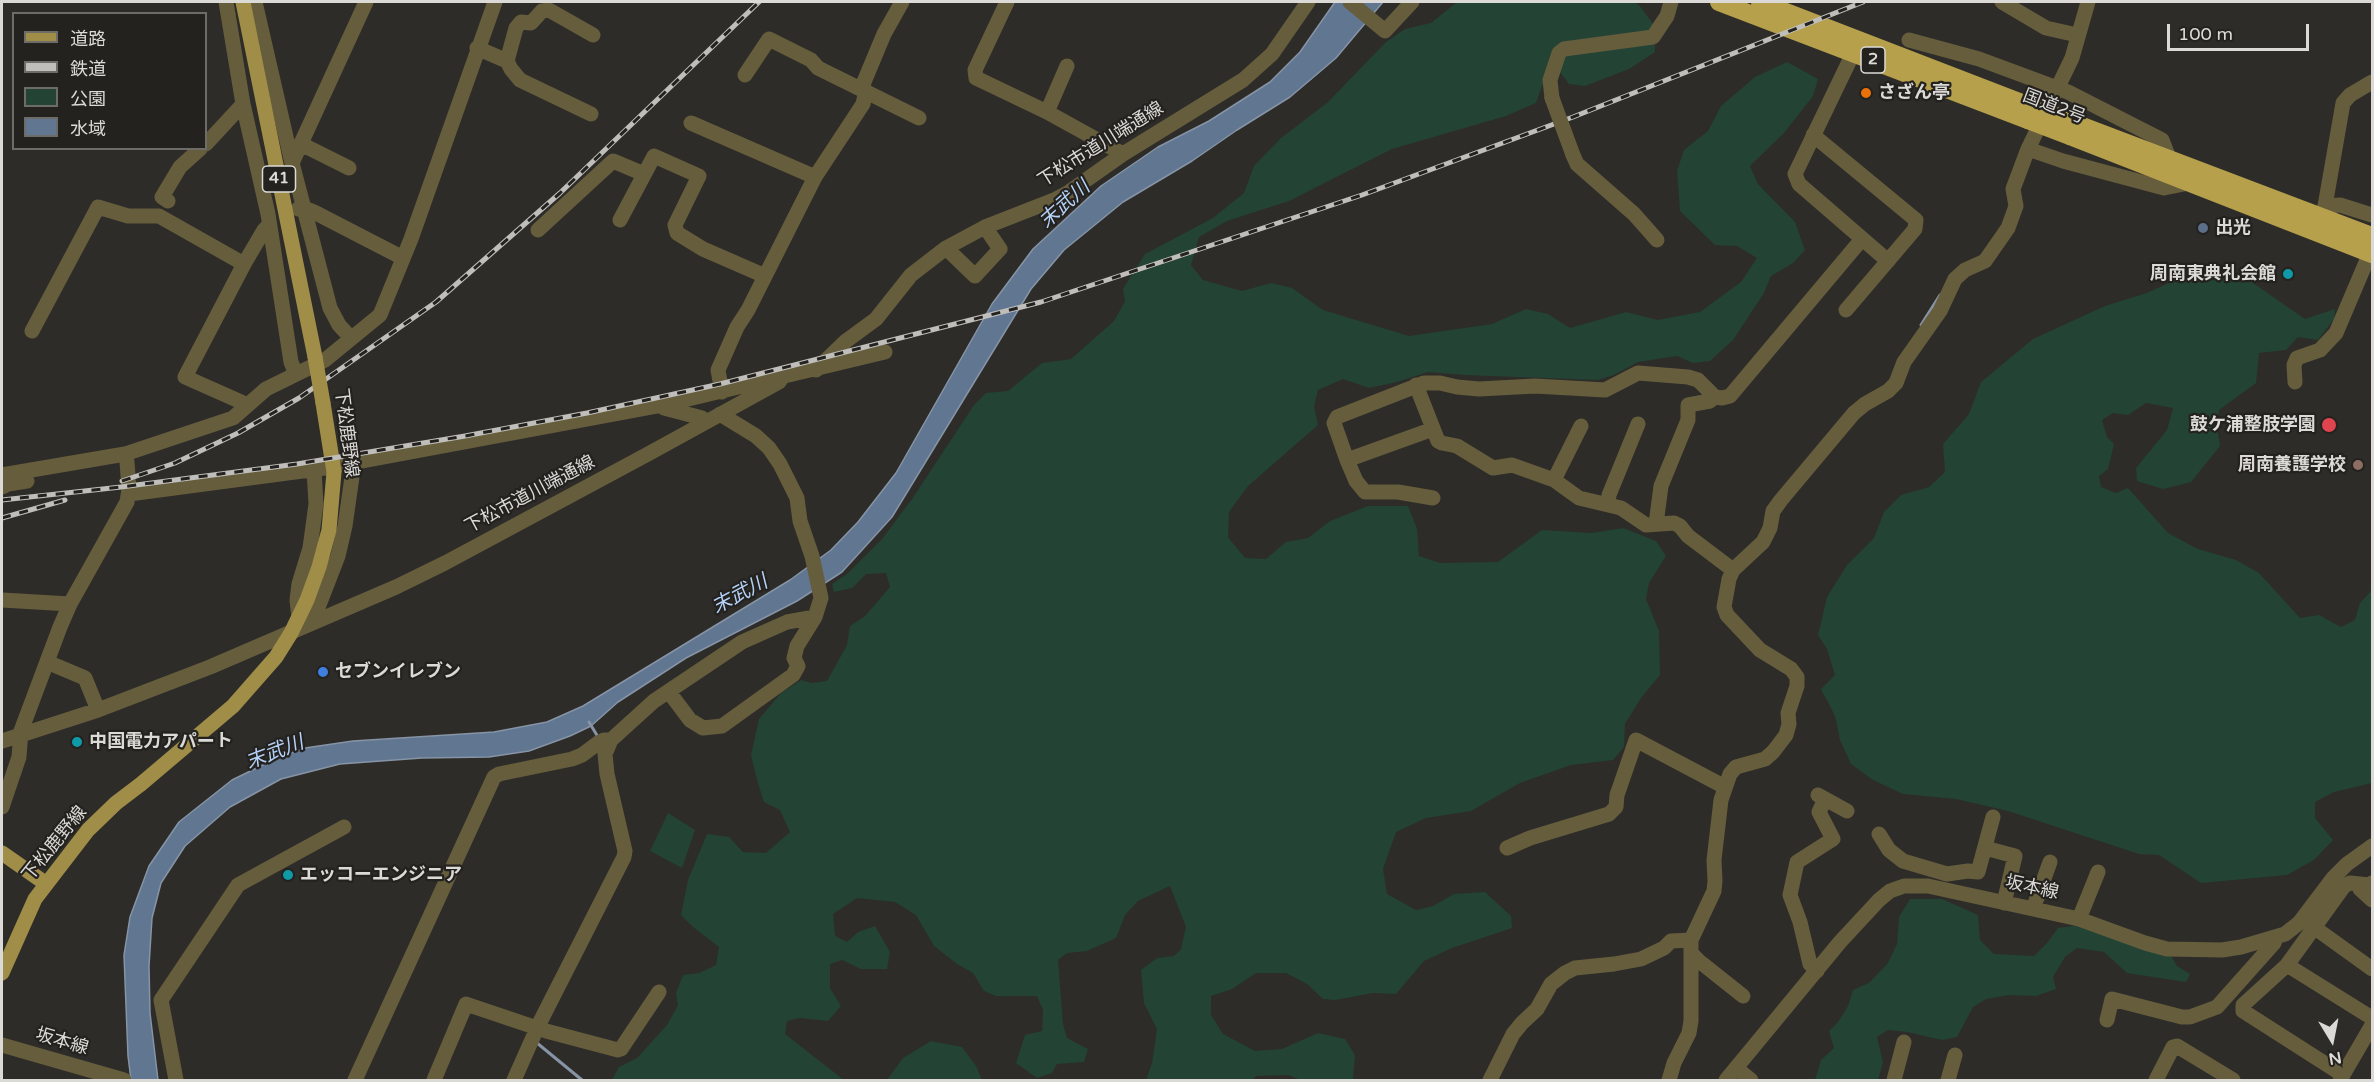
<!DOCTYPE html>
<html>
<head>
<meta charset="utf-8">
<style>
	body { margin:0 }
	#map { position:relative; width:2374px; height:1082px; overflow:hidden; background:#2d2c28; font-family:"Varela Round","Noto Sans JP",sans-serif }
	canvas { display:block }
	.frame { position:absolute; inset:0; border:3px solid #dbdad7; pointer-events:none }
	.legend { position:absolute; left:12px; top:12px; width:195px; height:138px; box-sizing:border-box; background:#24221f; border:2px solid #6d6c69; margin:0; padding:8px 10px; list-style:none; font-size:18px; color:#dbdad7 }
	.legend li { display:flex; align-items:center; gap:12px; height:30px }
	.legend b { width:30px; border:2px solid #6d6c69 }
	.north { position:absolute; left:2302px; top:1010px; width:60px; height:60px; -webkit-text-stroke:4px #24221f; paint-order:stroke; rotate:170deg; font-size:16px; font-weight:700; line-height:24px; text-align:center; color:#dbdad7 }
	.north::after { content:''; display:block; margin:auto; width:21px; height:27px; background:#dbdad7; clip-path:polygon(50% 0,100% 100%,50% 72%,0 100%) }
	.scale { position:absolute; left:2167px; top:24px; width:142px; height:27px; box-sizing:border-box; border:3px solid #dbdad7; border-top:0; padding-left:8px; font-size:18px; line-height:21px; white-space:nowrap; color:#dbdad7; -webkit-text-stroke:4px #24221f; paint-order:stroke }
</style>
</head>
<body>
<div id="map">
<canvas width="2374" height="1082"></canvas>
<div class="frame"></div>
<ul class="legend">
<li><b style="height:8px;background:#9f8d48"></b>道路</li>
<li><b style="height:8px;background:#bfbeba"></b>鉄道</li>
<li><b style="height:16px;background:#234334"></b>公園</li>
<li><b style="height:16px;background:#617691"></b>水域</li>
</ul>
<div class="north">N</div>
<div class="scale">100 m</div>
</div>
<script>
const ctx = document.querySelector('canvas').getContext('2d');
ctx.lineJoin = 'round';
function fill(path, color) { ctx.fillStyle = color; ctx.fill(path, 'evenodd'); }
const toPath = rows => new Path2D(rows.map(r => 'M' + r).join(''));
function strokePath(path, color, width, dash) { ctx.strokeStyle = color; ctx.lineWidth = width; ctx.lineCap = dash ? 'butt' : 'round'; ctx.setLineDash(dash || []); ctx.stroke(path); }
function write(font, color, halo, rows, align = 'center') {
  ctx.font = font + ' "Varela Round","Noto Sans JP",sans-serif'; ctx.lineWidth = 4.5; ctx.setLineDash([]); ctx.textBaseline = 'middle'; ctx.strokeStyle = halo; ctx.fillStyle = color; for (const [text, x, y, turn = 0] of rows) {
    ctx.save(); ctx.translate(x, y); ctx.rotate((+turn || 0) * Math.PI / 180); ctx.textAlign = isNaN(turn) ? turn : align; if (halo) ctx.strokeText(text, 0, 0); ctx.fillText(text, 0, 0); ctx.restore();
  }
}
fill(toPath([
	[1457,2,1634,2,1639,5,1654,25,1655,52,1629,69,1585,86,1569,84,1559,71,1547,72,1536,103,1506,116,1392,149,1289,201,1227,221,1199,237,1191,265,1203,280,1242,291,1271,283,1292,288,1323,310,1409,336,1492,324,1526,309,1548,314,1570,328,1626,312,1658,320,1700,312,1741,282,1757,258,1737,246,1715,245,1680,211,1677,171,1684,150,1708,131,1721,106,1755,77,1787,62,1818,79,1813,96,1784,133,1750,166,1758,184,1795,222,1805,250,1793,263,1771,276,1764,293,1733,340,1710,361,1693,363,1677,356,1638,362,1614,375,1598,380,1464,375,1428,372,1397,382,1369,388,1343,379,1318,390,1314,406,1318,425,1248,486,1229,512,1228,537,1245,558,1266,559,1286,542,1308,538,1330,521,1368,506,1408,506,1417,529,1419,556,1440,563,1498,562,1542,530,1592,533,1623,528,1656,541,1666,556,1649,583,1646,599,1659,631,1660,675,1641,698,1625,724,1624,747,1613,760,1571,765,1520,783,1471,811,1426,818,1396,832,1383,869,1387,894,1416,910,1433,906,1454,894,1485,892,1511,916,1512,928,1452,948,1424,961,1396,994,1373,993,1335,1000,1323,999,1307,984,1286,973,1256,973,1232,989,1211,996,1211,1015,1223,1034,1255,1051,1282,1049,1318,1033,1345,1039,1355,1055,1353,1077,1354,1080,1301,1080,1288,1075,1256,1076,1252,1080,1146,1080,1152,1063,1157,1029,1144,1003,1141,970,1157,958,1174,956,1181,949,1186,927,1170,886,1138,901,1125,915,1116,938,1087,951,1067,953,1058,960,1063,1024,1067,1038,1088,1049,1084,1062,1057,1064,1052,1073,1037,1078,1016,1063,1025,1035,1042,1031,1043,1010,1037,996,996,996,984,991,973,973,957,964,934,946,916,915,895,902,857,898,833,914,835,936,847,942,858,932,875,926,890,952,887,969,861,969,842,960,830,964,830,988,841,1006,828,1021,800,1018,787,1021,785,1034,844,1080,612,1080,619,1067,637,1058,667,1025,678,1005,676,993,683,975,699,973,716,965,719,947,693,927,681,915,688,880,707,834,729,837,743,852,766,853,790,832,780,810,764,802,757,780,751,755,759,719,781,693,801,680,812,683,827,681,847,645,850,626,865,616,890,587,886,573,866,574,852,588,834,592,832,584,847,574,882,539,912,499,974,405,986,393,1008,391,1042,363,1071,359,1114,321,1125,301,1123,289,1145,254,1213,218,1244,193,1254,166,1281,138,1328,102,1386,42,1405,29,1431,23],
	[2199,269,2243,276,2305,319,2335,309,2334,319,2318,340,2298,337,2286,350,2259,353,2256,383,2219,410,2217,427,2220,446,2191,482,2163,489,2137,481,2136,468,2167,430,2173,408,2146,403,2128,415,2113,413,2102,420,2107,437,2114,444,2108,469,2099,476,2101,487,2116,493,2128,488,2168,533,2198,549,2236,560,2259,573,2300,618,2319,615,2341,627,2355,620,2360,603,2372,590,2372,783,2334,792,2315,802,2315,818,2333,840,2314,860,2287,875,2201,883,2159,855,2139,854,2008,811,1956,799,1903,794,1873,780,1851,764,1840,740,1835,716,1821,689,1835,675,1827,649,1818,635,1827,597,1847,565,1874,538,1884,512,1901,495,1929,487,1945,472,1943,444,1969,414,1981,382,2033,339,2105,306,2147,293],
	[668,813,695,830,682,868,650,851],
	[1910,899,1942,899,1978,915,1980,940,1994,954,2034,956,2047,943,2058,928,2080,925,2170,954,2177,966,2190,974,2186,982,2127,973,2104,952,2077,948,2065,957,2053,977,2056,989,2036,996,2009,995,1986,999,1973,1007,1957,1037,1942,1040,1907,1032,1888,1030,1877,1037,1883,1062,1878,1080,1815,1080,1821,1060,1834,1048,1829,1031,1838,1022,1848,1006,1853,990,1869,983,1888,963,1897,944,1899,917],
	[931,1041,962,1047,976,1066,982,1080,887,1080,903,1058]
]), '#234334');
const water = toPath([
	[1335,2,1383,2,1336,58,1290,97,1237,130,1192,161,1123,202,1064,250,1031,289,892,517,842,572,797,601,686,658,618,702,591,726,570,736,529,751,489,757,422,758,340,764,281,779,230,807,185,846,161,883,152,918,149,966,150,1013,158,1080,131,1080,128,1056,124,955,130,917,149,866,179,822,232,780,277,758,305,748,353,741,494,732,547,722,583,706,790,580,831,550,858,522,896,473,992,304,1033,249,1101,186,1158,147,1209,121,1270,82,1300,52,1335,2]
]);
fill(water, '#617691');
strokePath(water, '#8694a6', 1.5);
strokePath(toPath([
	[1921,325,1940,295],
	[589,722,598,737],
	[537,1043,582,1080]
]), '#8694a6', 3);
strokePath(toPath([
	[226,2,243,104,268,214,291,362,296,374],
	[255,2,292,163,330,308,339,325,351,338],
	[1007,2,975,70,976,78,1047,112,1123,154],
	[1350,2,1385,31,1412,2],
	[2002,2,2046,28,2077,35],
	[1909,40,1979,59,2068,92,2162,140,2169,158],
	[1858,43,1795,174,1799,184,1888,261],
	[477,48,507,61],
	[745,75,769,39,811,60,818,68,919,118],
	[1552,98,1550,80,1559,53,1564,49,1653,37,1667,16,1671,2],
	[1047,112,1067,66],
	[591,114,520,80,511,69,507,61,516,28,521,22,531,23,542,11,549,10,593,35],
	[691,123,815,177],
	[1813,135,1916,220,1915,229,1846,310],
	[206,144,243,104],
	[301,144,349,168],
	[2028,149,2063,161,2164,188,2189,183],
	[1573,155,1577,164,1634,214,1657,240],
	[292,163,366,2],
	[168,201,162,197,180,167,201,148],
	[2325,206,2340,205,2372,215],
	[298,209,304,208,314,212,403,258],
	[620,220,654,156,699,176,675,225,677,233,703,249,765,276],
	[2318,226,2325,206,2343,103,2350,95,2372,82],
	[538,230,613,161,644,174],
	[946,248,975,276,1000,249,985,227],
	[32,331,98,207,128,216,159,216,244,264],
	[816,370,846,341,876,319,911,275,946,248,985,227,1054,200,1069,192,1123,154,1243,80,1272,54,1308,2],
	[2295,382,2294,365,2297,358,2320,350,2336,333,2370,253],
	[1416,385,1438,441,1442,443,1457,446,1493,468,1512,465,1554,480,1579,498,1621,508,1646,525,1674,523,1680,526,1688,536,1733,570],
	[722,392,718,370,737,327,748,310,815,177,863,104,865,95,863,89,864,82,884,34,902,2],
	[248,405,185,377,244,264,264,230,269,225],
	[663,405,664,408,702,418,705,422],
	[1347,460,1433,429],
	[341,465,663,405,885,352],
	[2,475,125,454],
	[1554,480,1581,426],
	[2,487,8,484,27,481],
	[129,494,325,468],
	[1433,498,1398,492,1365,492,1356,481,1347,460,1334,423,1337,417,1424,383,1440,383,1457,387,1479,389,1535,386,1605,390,1638,373,1688,377,1698,380,1715,397],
	[1608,504,1609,495,1638,424],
	[1656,524,1661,486,1688,420,1688,405,1710,401,1715,397,1722,398,1730,396,1862,239],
	[2,600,70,604],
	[299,618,297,600,299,584,310,548,316,504,314,470],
	[312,623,338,556,345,526,354,463],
	[47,662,85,678,98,710],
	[669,692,690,720,703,728,722,726,793,675,798,666,794,658,797,646,815,617],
	[2,741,98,710,210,667,396,587,445,563,648,454,779,382,781,379],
	[1818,795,1847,811],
	[2,807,19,757,21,731,60,627,70,604,127,502,129,489,127,462,125,454,233,418,266,389,325,360,380,315,411,239,495,2],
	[1879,834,1889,850,1903,861,1947,874,1968,871,1978,872,1993,817],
	[1507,848,1530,838,1609,814,1616,807,1617,795,1636,740,1725,787],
	[1985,848,2015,856,2004,903],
	[2359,884,2360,889,2372,900],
	[2033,909,2050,862],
	[2079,919,2098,872],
	[2315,928,2372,969],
	[2287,965,2372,1018],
	[1817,971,1810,964,1800,922,1790,895,1797,862,1833,839,1819,812,1825,799],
	[1743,996,1699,961,1691,953,1691,940,1714,891,1715,881,1714,860,1721,800,1730,774,1736,767,1765,759,1773,752,1786,735,1789,724,1788,713,1797,686,1797,677,1791,669,1760,650,1727,615,1724,607,1729,579,1733,570,1763,542,1770,528,1773,511,1781,500,1854,413,1865,404,1888,391,1896,383,1904,362,1940,311,1955,279,1965,270,1985,261,2008,228,2016,206,2013,189,2028,149,2072,58,2088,2],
	[2107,1020,2112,999,2182,1017,2190,1017,2217,1007,2274,943,2276,938],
	[2,1045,124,1080],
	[1736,1068,1751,1080],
	[2343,1075,2243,1011,2243,1005,2287,965,2344,886,2350,883,2369,885,2372,883],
	[176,1080,161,1000,238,885,344,827],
	[355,1080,494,777,499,774,572,759,582,755,598,743,604,740,611,740],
	[434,1080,466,1004,546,1031,618,1050,621,1049,659,992],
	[514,1080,538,1026,624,857,625,851,607,774,605,754,611,740,654,701,742,642,787,622,815,617,821,598,812,556,800,521,797,498,780,464,769,448,756,436,720,414],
	[1490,1080,1513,1034,1522,1023,1537,1009,1551,984,1565,973,1575,968,1614,964,1641,959,1664,948,1671,941,1691,940],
	[1669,1080,1674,1063,1689,1033,1691,1021,1691,953],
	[1726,1080,1840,942,1879,900,1890,891,1904,886,1928,886,2079,919,2145,943,2167,949,2222,950,2241,947,2285,934,2299,923,2333,878,2347,864,2372,846],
	[1894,1080,1904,1042],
	[1948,1080,1955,1055],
	[2156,1080,2173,1047,2177,1046,2233,1080],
	[2340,1080,2372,1025]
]), '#665d3d', 15);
strokePath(toPath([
	[243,2,315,357],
	[2,853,45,883],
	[2,973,35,899,88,830,116,803,141,784,233,706,276,657,291,633,307,600,319,567,329,530,334,472,323,403]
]), '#9f8d48', 15);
strokePath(toPath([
	[1719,2,2028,120],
	[1760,2,2032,107],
	[2074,123,2372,236],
	[2070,136,2372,254]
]), '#b6a04b', 18);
const rail = toPath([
	[122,481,175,463,238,433,299,398,436,302,560,193,759,2],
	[2,500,121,487,297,464,465,436,587,413,720,384,1041,302,1362,195,1573,117,1863,2],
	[2,518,65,500]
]);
strokePath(rail, '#bfbeba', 5);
strokePath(rail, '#24221f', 3, [9]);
strokePath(toPath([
	[1552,98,1573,155]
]), '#665d3d', 15);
strokePath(toPath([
	[315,357,323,403]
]), '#9f8d48', 15);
strokePath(toPath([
	[2032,107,2074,123],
	[2028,120,2070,136]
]), '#b6a04b', 18);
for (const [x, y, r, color] of [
	[1866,93,6,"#e8710a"],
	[2203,228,6,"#5c6f8a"],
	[2288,274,6,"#0f9aa8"],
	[2329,425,8,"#e0444e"],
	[2358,465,6,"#8d6e63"],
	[323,672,6,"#3f7fe0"],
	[77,742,6,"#0f9aa8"],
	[288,875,6,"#0f9aa8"]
]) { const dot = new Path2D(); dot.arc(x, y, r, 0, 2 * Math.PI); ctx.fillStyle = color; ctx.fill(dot); strokePath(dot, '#24221f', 2); }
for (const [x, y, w] of [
	[1873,60,24],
	[279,179,33]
]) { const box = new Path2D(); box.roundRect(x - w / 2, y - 13, w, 26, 4.5); ctx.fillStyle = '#24221f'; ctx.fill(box); strokePath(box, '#dbdad7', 1.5); }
write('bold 16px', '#dbdad7', null, [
	["2",1873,60],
	["41",279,179]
]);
write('bold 18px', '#dbdad7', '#24221f', [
	["さざん亭",1878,93],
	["出光",2215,228],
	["周南東典礼会館",2276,274,"right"],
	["鼓ケ浦整肢学園",2316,425,"right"],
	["周南養護学校",2346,465,"right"],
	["セブンイレブン",335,672],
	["中国電力アパート",89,742],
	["エッコーエンジニア",300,875]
], 'left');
write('18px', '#dbdad7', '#24221f', [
	["国道2号",2054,107,21],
	["下松市道川端通線",1101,145,-32],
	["下松鹿野線",346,433,83],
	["下松市道川端通線",530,495,-28],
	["下松鹿野線",55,844,-51],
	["坂本線",2032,888,12],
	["坂本線",62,1042,16]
]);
write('italic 20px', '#b4d1f8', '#24221f', [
	["末武川",1065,205,-42],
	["末武川",740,595,-28],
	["末武川",275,753,-21]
]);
</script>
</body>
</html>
